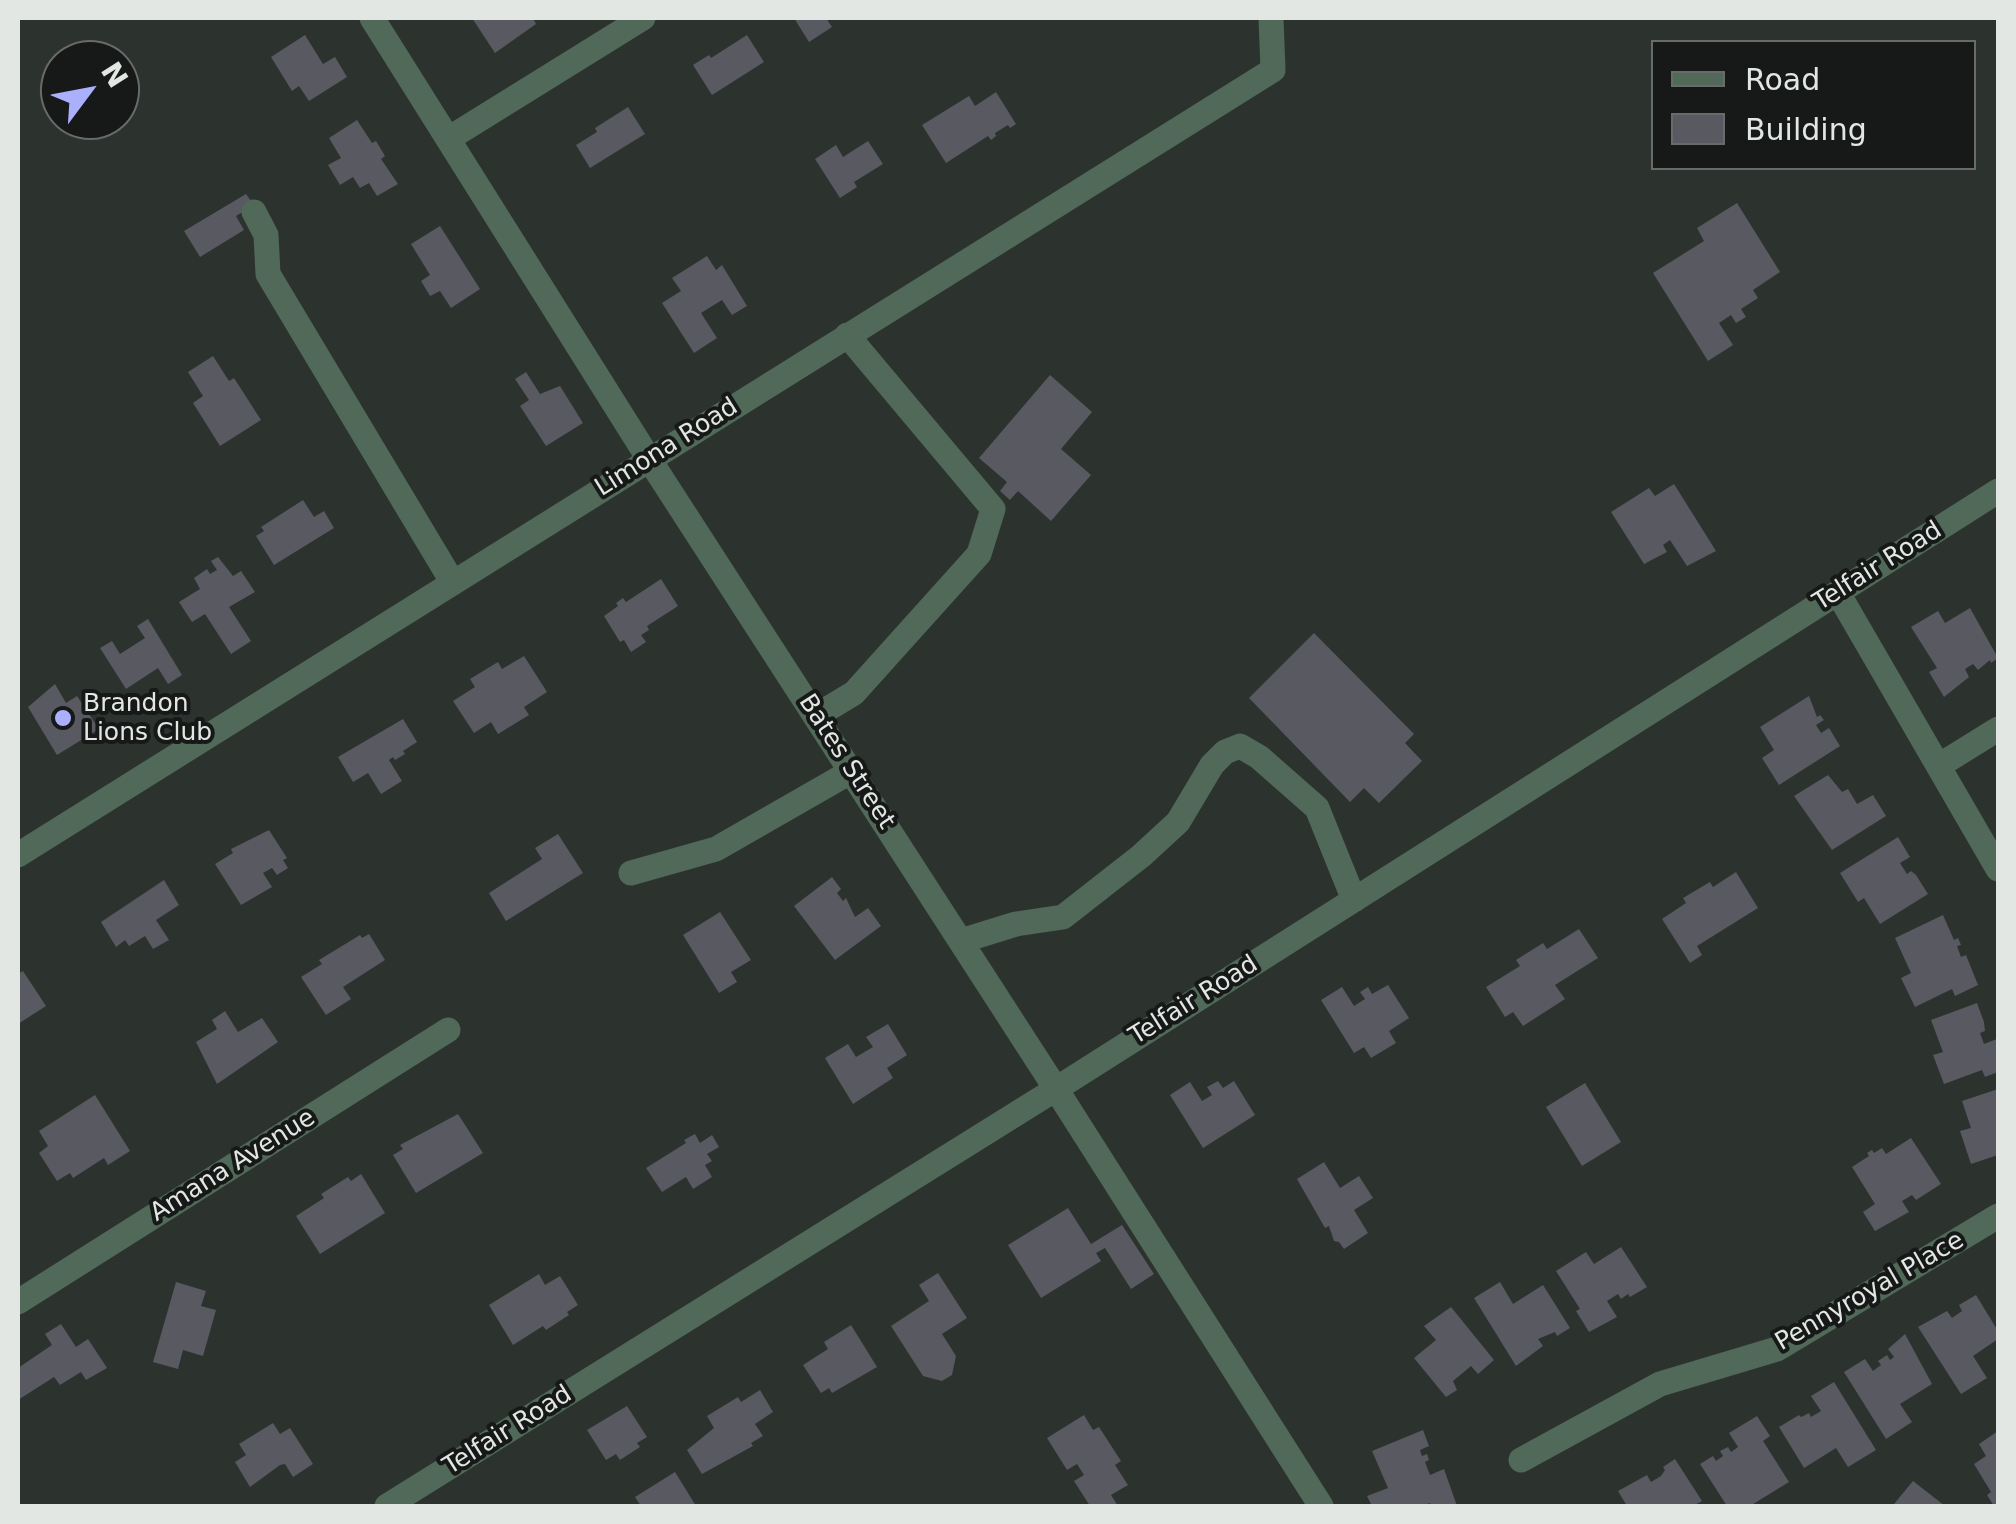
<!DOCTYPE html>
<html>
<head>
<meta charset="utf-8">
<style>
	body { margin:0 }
	#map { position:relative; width:2016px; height:1524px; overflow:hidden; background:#2c332e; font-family:"DejaVu Sans",sans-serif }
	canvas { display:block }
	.frame { position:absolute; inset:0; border:20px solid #e2e7e4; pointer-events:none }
	.legend { position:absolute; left:1651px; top:40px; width:325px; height:130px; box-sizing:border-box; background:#161917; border:2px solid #686b69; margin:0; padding:12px 18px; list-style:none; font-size:30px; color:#e2e7e4 }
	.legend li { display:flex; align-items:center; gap:20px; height:50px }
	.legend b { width:50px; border:2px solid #686b69 }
	.north { position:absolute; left:40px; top:40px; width:100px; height:100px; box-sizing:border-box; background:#161917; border:2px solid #686b69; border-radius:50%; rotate:58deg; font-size:28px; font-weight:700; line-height:40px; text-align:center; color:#e2e7e4 }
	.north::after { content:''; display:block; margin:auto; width:35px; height:45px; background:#aab0fb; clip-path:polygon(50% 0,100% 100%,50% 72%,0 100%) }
</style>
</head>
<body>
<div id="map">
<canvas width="2016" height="1524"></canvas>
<div class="frame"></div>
<ul class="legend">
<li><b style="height:12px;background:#506958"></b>Road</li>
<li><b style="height:28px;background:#585961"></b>Building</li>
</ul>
<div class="north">N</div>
</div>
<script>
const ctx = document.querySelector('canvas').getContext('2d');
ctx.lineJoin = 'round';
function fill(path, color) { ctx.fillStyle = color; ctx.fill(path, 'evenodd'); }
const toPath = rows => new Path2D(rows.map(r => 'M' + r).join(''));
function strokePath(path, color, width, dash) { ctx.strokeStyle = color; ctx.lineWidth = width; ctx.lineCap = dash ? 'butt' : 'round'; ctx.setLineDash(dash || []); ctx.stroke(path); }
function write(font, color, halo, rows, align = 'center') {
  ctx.font = font + ' "DejaVu Sans",sans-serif'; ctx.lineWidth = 8; ctx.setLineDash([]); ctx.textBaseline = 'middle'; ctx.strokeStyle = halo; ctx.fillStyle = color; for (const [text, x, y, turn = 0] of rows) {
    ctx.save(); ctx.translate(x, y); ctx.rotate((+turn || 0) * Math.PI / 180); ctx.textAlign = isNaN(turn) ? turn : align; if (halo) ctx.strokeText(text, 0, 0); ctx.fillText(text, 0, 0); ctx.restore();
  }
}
fill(toPath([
	[472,18,533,18,536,24,495,53],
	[794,18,826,18,832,27,809,42],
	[305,35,323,64,335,57,347,77,309,101,299,86,292,91,271,57],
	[747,35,764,62,712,95,693,65,709,55,711,58],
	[996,92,1016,124,1010,128,1008,125,995,133,996,136,991,140,988,136,946,163,922,125,969,96,975,106],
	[628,107,645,134,590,168,576,145,597,132,595,128],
	[357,120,372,143,376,141,385,156,381,159,398,184,377,196,369,183,360,188,353,177,340,185,328,165,341,158,329,138],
	[868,141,883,164,854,182,857,187,840,198,815,159,836,145,843,157],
	[246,194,254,205,236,216,244,230,200,257,184,231],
	[1737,203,1780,272,1753,290,1758,298,1741,309,1746,317,1736,323,1731,315,1719,323,1733,345,1708,361,1653,273,1704,241,1697,228],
	[440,226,480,289,451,308,440,291,430,296,421,281,430,275,411,244],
	[707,256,716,270,722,265,747,306,732,315,722,300,701,313,717,338,694,353,662,303,681,291,672,278],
	[213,356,229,381,234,378,261,420,220,446,193,403,203,396,188,372],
	[526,372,540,394,560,386,583,423,546,446,520,406,529,400,515,379],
	[1050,375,1092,412,1061,449,1091,475,1051,521,1018,491,1010,500,1000,491,1007,482,979,458],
	[1674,484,1716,551,1687,566,1670,540,1663,545,1667,552,1644,564,1611,512,1649,488,1655,496],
	[303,500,314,517,324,511,334,528,274,565,256,536,264,531,261,527],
	[218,557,233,576,241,571,255,592,229,607,251,641,231,654,205,614,192,622,179,602,200,589,194,578,207,569,210,574,217,570,211,561],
	[661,579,678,606,647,626,649,630,641,635,646,642,631,652,624,640,620,642,604,616,618,606,616,603,623,598,626,602],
	[1970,608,1998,658,1991,663,1990,660,1978,670,1973,664,1965,669,1969,677,1944,697,1929,672,1937,668,1911,627,1938,611,1945,623],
	[148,619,182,675,168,684,158,668,126,689,100,648,112,641,120,654,145,638,137,626],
	[1314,633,1414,734,1405,743,1422,761,1379,803,1364,788,1350,802,1249,698],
	[524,656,547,692,524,707,529,715,498,734,491,722,474,733,453,701,475,687,470,679,498,662,502,669],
	[55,684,66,703,77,696,99,729,57,755,28,707],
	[1809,696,1817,717,1820,715,1824,720,1816,725,1821,733,1829,728,1840,746,1779,785,1762,758,1774,750,1760,727],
	[403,719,417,742,403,751,405,754,395,760,393,757,389,760,402,781,381,794,368,773,353,782,338,757],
	[1828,775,1842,792,1848,789,1857,804,1873,795,1886,816,1832,850,1794,796],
	[269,830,287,858,283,860,288,868,277,875,272,868,263,873,272,887,241,905,215,864,233,853,231,849],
	[558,834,583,873,506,921,489,893,542,859,535,848],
	[1898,837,1910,857,1900,863,1907,874,1911,871,1916,875,1928,894,1880,924,1864,898,1858,902,1840,873],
	[1736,872,1758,908,1697,946,1702,955,1690,963,1662,919,1686,903,1683,898,1710,882,1713,887],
	[832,877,841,889,837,893,843,901,846,898,855,917,868,908,881,926,835,960,794,906],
	[164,880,179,905,156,920,169,940,153,949,145,936,129,946,125,940,116,947,101,922],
	[720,912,751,960,731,972,737,982,719,993,683,935],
	[1943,915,1954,940,1958,938,1961,945,1957,946,1961,957,1966,955,1978,985,1955,996,1952,989,1915,1007,1901,978,1911,973,1895,938],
	[1579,929,1598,958,1555,985,1565,999,1523,1026,1513,1012,1505,1017,1486,987,1520,966,1516,960,1543,943,1547,949],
	[369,934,385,960,343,987,351,999,326,1015,301,977,322,964,319,960,360,935,362,938],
	[23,971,46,1006,18,1024,18,974],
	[1388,985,1409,1018,1389,1031,1396,1043,1371,1058,1364,1047,1354,1053,1321,1000,1342,987,1354,1006,1365,999,1360,992,1368,987,1372,994],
	[1977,1003,1984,1022,1985,1031,1980,1033,1984,1044,1997,1039,1998,1041,1998,1072,1985,1077,1982,1070,1944,1084,1933,1055,1943,1052,1931,1020],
	[225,1011,238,1032,262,1018,278,1042,217,1084,196,1042,217,1029,212,1020],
	[888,1024,907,1055,887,1068,893,1078,853,1104,825,1058,848,1044,856,1057,873,1047,866,1037],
	[1218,1081,1223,1088,1234,1081,1255,1115,1203,1148,1170,1095,1190,1082,1202,1101,1212,1095,1207,1087],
	[1585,1083,1621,1142,1582,1166,1546,1107],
	[1998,1089,1998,1155,1971,1164,1960,1131,1971,1128,1962,1101],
	[95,1095,130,1151,108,1165,104,1158,73,1178,70,1173,57,1181,39,1153,48,1146,39,1131],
	[458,1114,483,1153,416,1193,393,1155,403,1149,400,1145],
	[695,1134,700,1143,712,1135,719,1147,707,1154,712,1161,705,1165,712,1177,693,1189,686,1177,662,1192,646,1168,686,1143,684,1140],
	[1911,1138,1941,1184,1916,1200,1912,1195,1902,1201,1909,1212,1875,1231,1863,1212,1875,1204,1852,1167,1869,1156,1867,1153,1872,1150,1874,1153,1882,1148,1886,1154],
	[1324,1162,1340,1188,1359,1176,1373,1198,1354,1210,1368,1233,1344,1249,1339,1242,1334,1241,1329,1226,1325,1228,1297,1179],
	[361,1174,385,1213,320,1254,296,1216,324,1198,321,1194,348,1177,351,1181],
	[1068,1208,1091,1244,1122,1225,1154,1274,1131,1289,1105,1248,1096,1253,1101,1261,1041,1298,1008,1245],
	[1621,1247,1647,1287,1630,1297,1628,1294,1621,1299,1618,1294,1607,1301,1617,1317,1589,1332,1576,1311,1580,1309,1556,1271,1586,1252,1594,1264],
	[938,1273,967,1318,942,1334,956,1356,952,1375,942,1381,923,1376,891,1326,929,1301,919,1285],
	[539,1274,545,1285,560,1276,578,1305,567,1312,569,1315,546,1330,543,1326,513,1345,489,1305],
	[176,1282,206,1291,201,1306,216,1310,203,1356,183,1350,178,1369,153,1362],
	[1500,1282,1513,1304,1543,1285,1570,1328,1557,1336,1555,1332,1538,1339,1543,1346,1516,1366,1474,1298],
	[1976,1295,1998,1331,1998,1339,1973,1356,1987,1378,1961,1394,1918,1327,1947,1311,1952,1318,1962,1311,1959,1305],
	[1451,1307,1494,1360,1478,1374,1471,1366,1453,1381,1457,1390,1446,1397,1414,1358,1436,1340,1424,1326],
	[61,1324,76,1347,88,1339,107,1368,86,1380,81,1372,60,1385,54,1377,18,1400,18,1368,52,1345,45,1334],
	[851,1325,877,1367,832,1393,829,1388,821,1393,803,1365,828,1349,824,1342],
	[1905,1334,1932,1384,1900,1404,1912,1422,1886,1439,1844,1372,1865,1359,1873,1371,1881,1365,1878,1361,1887,1355,1890,1360,1894,1357,1888,1349],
	[1834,1382,1876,1450,1848,1467,1836,1448,1804,1468,1779,1427,1799,1415,1801,1417,1809,1413,1811,1417,1821,1411,1811,1396],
	[760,1390,773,1412,755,1424,763,1436,751,1443,753,1446,702,1474,687,1450,714,1428,707,1416,738,1397,741,1402],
	[627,1406,647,1437,637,1443,640,1447,620,1460,616,1454,606,1460,587,1430],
	[1084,1415,1093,1430,1099,1427,1121,1461,1115,1465,1128,1485,1111,1495,1118,1506,1090,1506,1074,1481,1084,1475,1077,1464,1067,1470,1047,1438],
	[1757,1416,1770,1436,1763,1441,1789,1482,1750,1506,1727,1506,1700,1464,1713,1456,1716,1461,1723,1456,1720,1451,1728,1447,1731,1452,1738,1447,1729,1433],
	[273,1423,280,1434,290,1428,313,1464,293,1477,285,1464,280,1465,250,1487,235,1462,246,1455,239,1444],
	[1423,1430,1429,1446,1420,1450,1422,1456,1427,1454,1429,1460,1425,1462,1430,1475,1444,1469,1457,1506,1431,1506,1430,1503,1422,1506,1372,1506,1367,1496,1388,1488,1372,1451],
	[1998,1431,1998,1506,1994,1506,1987,1495,1991,1492,1974,1464,1986,1456,1979,1444],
	[1675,1459,1702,1501,1693,1506,1627,1506,1618,1491,1647,1475,1651,1482,1661,1476,1665,1470,1663,1467],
	[675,1472,696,1506,641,1506,635,1497],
	[1913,1481,1945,1506,1894,1504]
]), '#585961');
strokePath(toPath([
	[372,18,649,459,1056,1089,1321,1506],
	[448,139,643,18],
	[254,212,266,235,268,274,453,583],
	[1838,593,1998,869],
	[816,716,854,693,979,554,993,509,847,335],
	[1940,765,1998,729],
	[18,855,1273,70,1271,18],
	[631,873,716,849,852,771],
	[961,941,1016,924,1063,917,1141,856,1178,822,1212,765,1225,752,1240,746,1259,757,1317,808,1354,900],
	[18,1302,448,1030],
	[1521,1460,1660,1384,1777,1349,1998,1216],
	[387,1506,1056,1089,1998,491]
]), '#506958', 25);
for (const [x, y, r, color] of [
	[63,718,10,"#aab0fb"]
]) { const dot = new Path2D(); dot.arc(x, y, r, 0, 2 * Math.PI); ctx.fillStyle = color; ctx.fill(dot); strokePath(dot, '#161917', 4); }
write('25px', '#e2e7e4', '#161917', [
	["Limona Road",667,448,-32],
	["Telfair Road",1878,567,-32],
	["Bates Street",846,762,57],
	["Telfair Road",1194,1001,-32],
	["Amana Avenue",233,1166,-32],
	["Pennyroyal Place",1870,1292,-30],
	["Telfair Road",508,1431,-32]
]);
write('25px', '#e2e7e4', '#161917', [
	["Brandon",83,704],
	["Lions Club",83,733]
], 'left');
</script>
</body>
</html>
